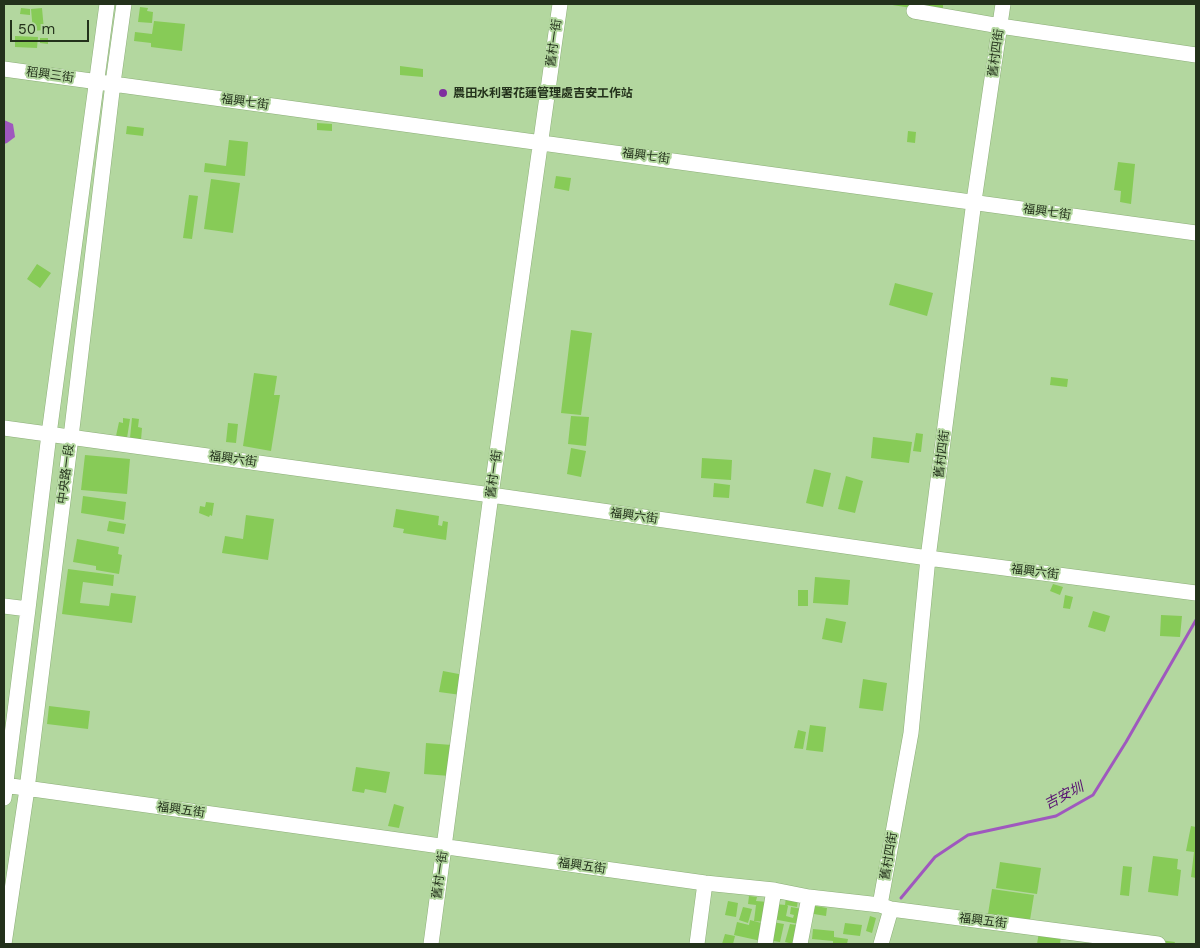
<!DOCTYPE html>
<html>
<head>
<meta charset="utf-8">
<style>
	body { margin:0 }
	#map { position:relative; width:1200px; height:948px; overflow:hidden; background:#b3d79f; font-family:"Work Sans",sans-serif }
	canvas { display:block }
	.frame { position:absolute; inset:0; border:5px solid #23311b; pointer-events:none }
	.scale { position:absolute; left:10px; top:20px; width:79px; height:22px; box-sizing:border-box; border:2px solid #23311b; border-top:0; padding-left:6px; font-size:15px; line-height:18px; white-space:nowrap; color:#23311b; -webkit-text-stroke:4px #b3d79f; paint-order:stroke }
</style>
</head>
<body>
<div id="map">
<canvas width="1200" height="948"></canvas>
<div class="frame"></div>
<div class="scale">50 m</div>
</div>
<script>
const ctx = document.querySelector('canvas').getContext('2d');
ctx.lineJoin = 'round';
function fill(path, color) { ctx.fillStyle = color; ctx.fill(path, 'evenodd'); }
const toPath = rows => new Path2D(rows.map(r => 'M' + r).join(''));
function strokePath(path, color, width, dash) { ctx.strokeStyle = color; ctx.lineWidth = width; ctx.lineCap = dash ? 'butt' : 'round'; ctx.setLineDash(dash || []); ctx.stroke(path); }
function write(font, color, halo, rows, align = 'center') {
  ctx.font = font + ' "Work Sans","Noto Sans TC",sans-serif'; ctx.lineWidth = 4; ctx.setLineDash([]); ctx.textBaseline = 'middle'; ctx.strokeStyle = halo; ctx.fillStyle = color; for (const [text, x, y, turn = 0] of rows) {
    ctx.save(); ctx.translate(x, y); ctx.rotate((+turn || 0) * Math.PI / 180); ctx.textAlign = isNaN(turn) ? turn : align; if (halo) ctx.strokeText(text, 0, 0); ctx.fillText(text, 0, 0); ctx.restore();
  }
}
fill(toPath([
	[4,120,13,124,15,137,7,143,4,144]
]), '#9f58be');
strokePath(toPath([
	[901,898,935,857,968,835,1056,816,1093,795,1126,742,1196,620]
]), '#9f58be', 3);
fill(toPath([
	[886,4,943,4,943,9,924,10],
	[140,7,148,8,147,11,153,12,152,23,138,22],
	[21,8,30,9,30,15,20,14],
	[42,8,44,30,33,31,31,9],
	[154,21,185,24,182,51,151,47,151,43,134,41,135,32,152,34],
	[20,28,30,29,30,34,20,33],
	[15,36,38,37,37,48,15,47],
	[40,38,48,38,48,44,40,43],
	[400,66,423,69,423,77,400,75],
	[317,123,332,124,332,131,317,130],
	[127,126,144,128,143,136,126,134],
	[908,131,916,132,915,143,907,142],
	[229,140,248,142,245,176,204,172,205,163,226,166],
	[1118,162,1135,164,1131,204,1120,202,1121,191,1114,190],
	[556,176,571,178,569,191,554,188],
	[211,179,240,183,233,233,204,229],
	[189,195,198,196,192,239,183,238],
	[37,264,51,273,40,288,27,279],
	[895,283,933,293,927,316,889,305],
	[571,330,592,333,581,415,561,413],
	[254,373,277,376,274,395,280,395,271,451,243,446],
	[1051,377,1068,379,1067,387,1050,385],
	[571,416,589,417,586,446,568,444],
	[123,418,130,419,127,438,116,436,119,422,123,423],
	[132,418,139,419,138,427,142,428,141,440,130,438],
	[228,423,238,424,236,443,226,442],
	[916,433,923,434,921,452,913,451],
	[873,437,912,442,909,463,871,458],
	[571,448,586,451,581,477,567,474],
	[85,455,130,459,127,494,81,490],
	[702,458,732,460,731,480,701,478],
	[814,469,831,473,823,507,806,503],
	[846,476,863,481,855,513,838,509],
	[714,483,730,485,729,498,713,497],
	[83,496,126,502,124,520,81,513],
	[206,502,214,503,212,516,210,515,209,517,199,513,200,506,205,507],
	[396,509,439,516,438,525,442,526,443,521,448,522,446,540,403,533,404,529,393,527],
	[246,515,274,519,268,560,222,553,225,536,243,539],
	[109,521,126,524,124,534,107,531],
	[77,539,119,547,118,554,122,555,119,574,96,570,96,566,73,562],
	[68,569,114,575,113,586,83,582,80,603,109,606,111,593,136,596,132,623,62,614],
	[815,577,850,580,848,605,813,603],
	[1053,584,1063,587,1060,595,1050,591],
	[798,590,808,590,808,606,798,606],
	[1065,595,1073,597,1070,609,1063,608],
	[1093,611,1110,616,1105,632,1088,627],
	[1161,615,1182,616,1180,637,1160,636],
	[826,618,846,622,842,643,822,639],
	[443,671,464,675,461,695,439,692],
	[863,679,887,683,883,711,859,708],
	[49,706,90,711,88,729,47,724],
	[810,725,826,727,823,752,806,750],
	[798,730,806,732,803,749,794,748],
	[426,743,452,745,450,776,424,774],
	[356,767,390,772,386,793,365,789,364,793,352,791],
	[394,804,404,807,399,828,388,826],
	[1191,826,1196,827,1196,878,1191,877,1194,852,1186,851],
	[1153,856,1178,859,1177,869,1181,870,1178,896,1148,892],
	[1000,862,1041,868,1037,894,996,888],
	[1123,866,1132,867,1129,896,1120,895],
	[992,889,1034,895,1030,920,988,914],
	[749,896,757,897,756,901,768,902,766,922,754,921,756,905,748,904],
	[786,897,798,899,797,907,787,905,788,906,786,916,793,918,794,915,790,914,791,907,802,909,799,924,773,919,776,904,785,905],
	[728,901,738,903,736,917,725,915],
	[809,905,827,908,826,916,808,913],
	[743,907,752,909,748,923,739,920],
	[870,916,876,918,872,933,866,931],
	[750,920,765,924,761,941,734,935,737,922,749,925],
	[772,922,784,924,780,942,768,940],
	[845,923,862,925,860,936,843,934],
	[790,924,797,925,793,944,785,942],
	[813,929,834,931,834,937,848,939,847,944,833,944,833,941,812,939],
	[1039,932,1061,936,1060,944,1037,944],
	[725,934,735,936,733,944,722,944],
	[1137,937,1175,942,1174,944,1136,944]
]), '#87cb57');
const minor = toPath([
	[914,11,1000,26,1196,55],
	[4,69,1196,233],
	[4,428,491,495,928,558,1196,593],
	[4,606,28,609],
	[4,785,705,883,774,890,809,897,880,905,891,909,1158,944],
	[4,798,28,609,49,434,107,4],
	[880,905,911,733,928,558,974,201,1003,4],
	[4,944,27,789,71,437,113,83,124,4],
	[431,944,491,495,560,4],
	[697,944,705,883],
	[765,944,774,890],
	[800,944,809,897],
	[881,944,891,909]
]);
strokePath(minor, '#8cae78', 16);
strokePath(minor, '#fff', 15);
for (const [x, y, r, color] of [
	[443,93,5,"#7f2f9f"]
]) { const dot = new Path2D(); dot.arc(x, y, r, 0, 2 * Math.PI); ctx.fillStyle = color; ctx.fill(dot); strokePath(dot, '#b3d79f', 2); }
write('12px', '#23311b', '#b3d79f', [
	["舊村一街",554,43,-82],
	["舊村四街",996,53,-82],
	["稻興三街",50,75,8],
	["福興七街",245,102,8],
	["福興七街",646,156,8],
	["福興七街",1047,212,8],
	["舊村四街",942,454,-83],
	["福興六街",233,459,8],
	["中央路一段",66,474,-83],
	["舊村一街",494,474,-82],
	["福興六街",634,516,8],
	["福興六街",1035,572,7],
	["福興五街",181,810,8],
	["舊村四街",889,856,-80],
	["福興五街",582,866,8],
	["舊村一街",440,875,-82],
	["福興五街",983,921,7]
]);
write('bold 12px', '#23311b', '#b3d79f', [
	["農田水利署花蓮管理處吉安工作站",453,93]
], 'left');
write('italic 14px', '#581272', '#b3d79f', [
	["吉安圳",1064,796,-27]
]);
</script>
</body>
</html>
